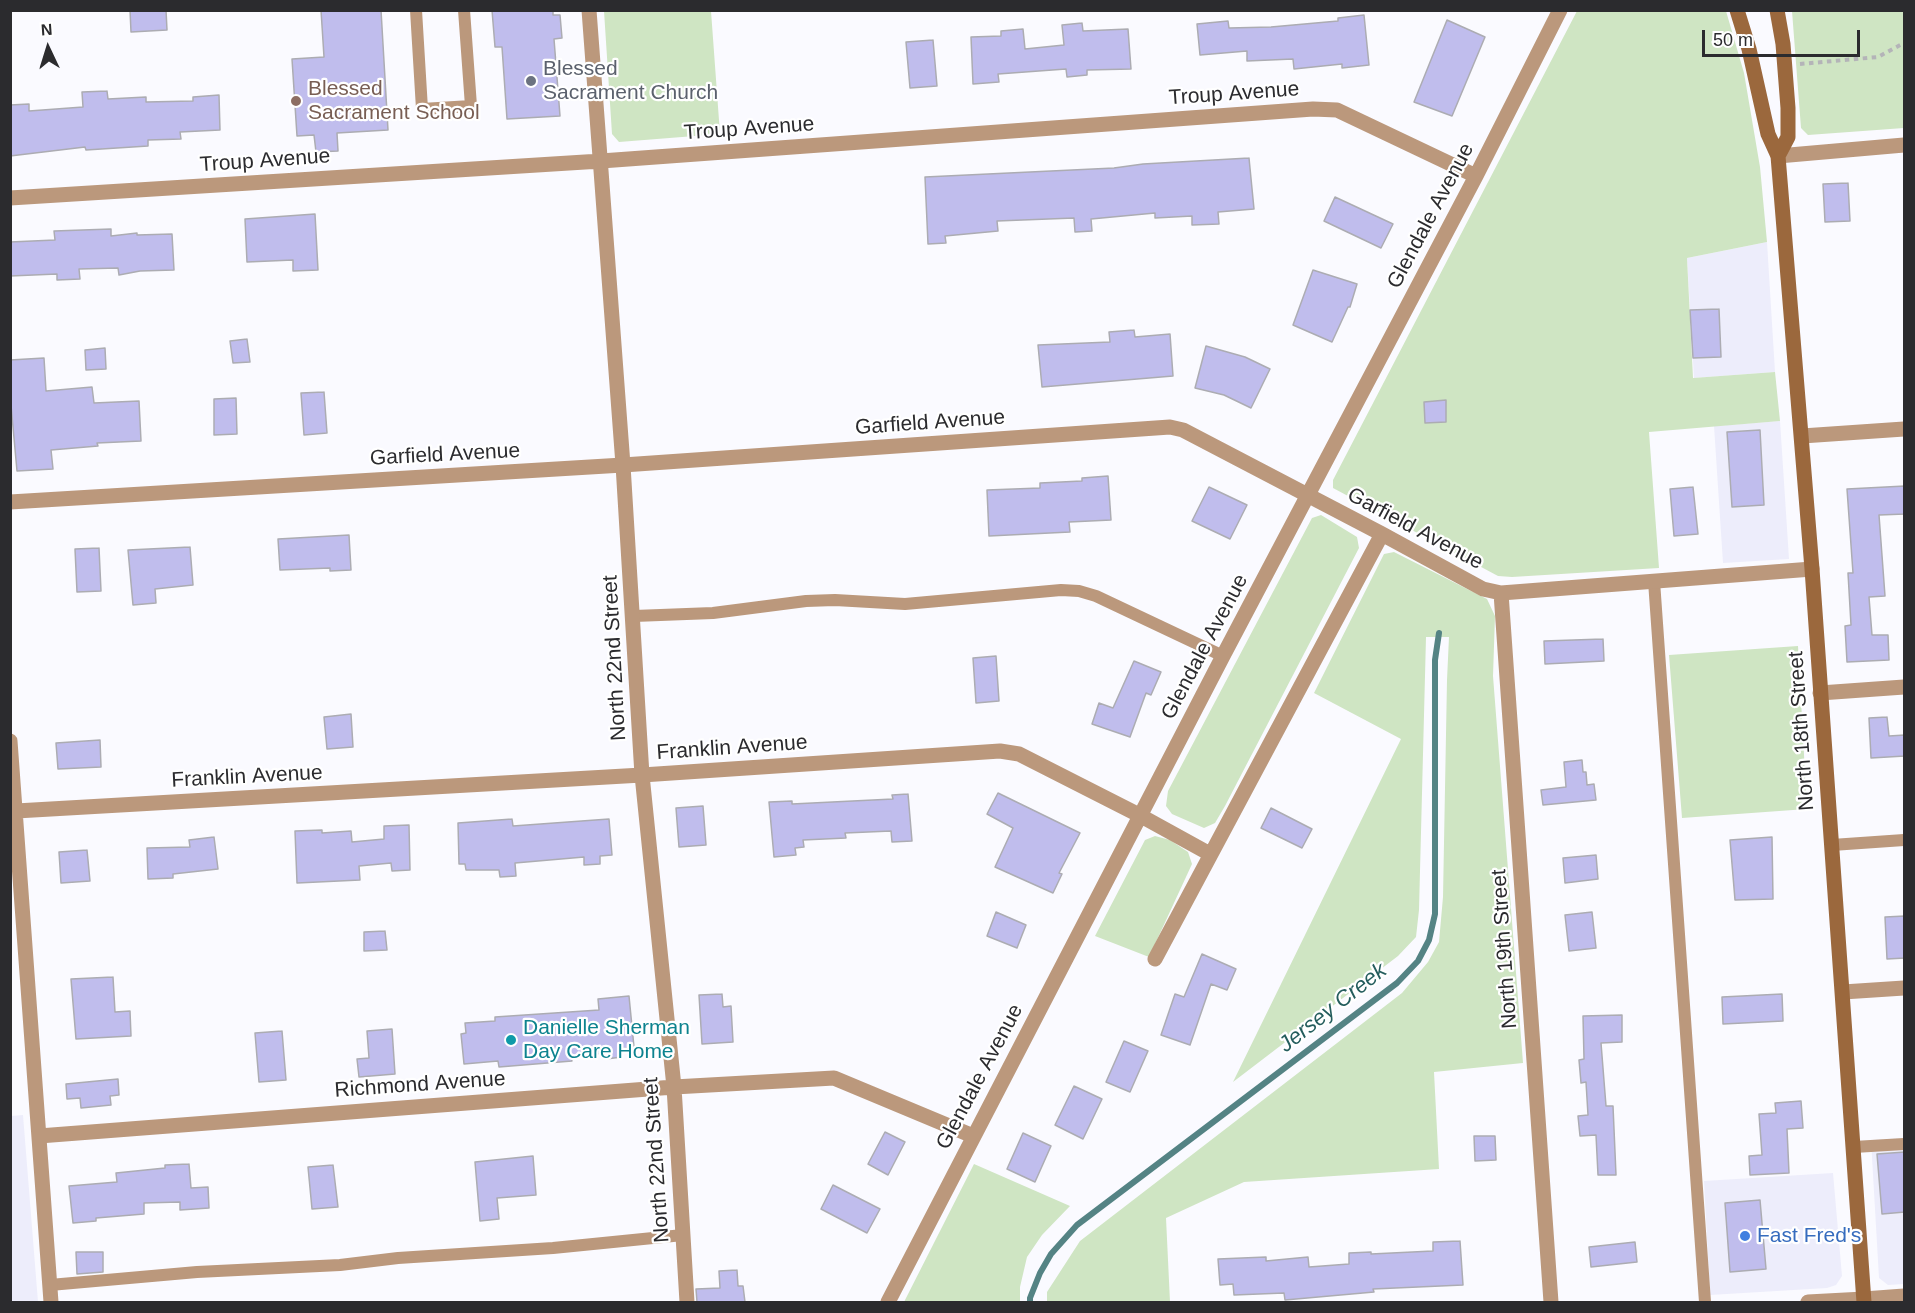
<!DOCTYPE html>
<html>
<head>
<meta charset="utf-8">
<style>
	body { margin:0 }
	#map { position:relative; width:1915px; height:1313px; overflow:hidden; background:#fafaff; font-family:Helvetica,sans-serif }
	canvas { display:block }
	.frame { position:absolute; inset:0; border:12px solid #2b2b2e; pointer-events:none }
	.north { position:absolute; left:18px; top:18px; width:60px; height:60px; -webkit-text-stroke:4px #fff; paint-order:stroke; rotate:356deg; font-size:16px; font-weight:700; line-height:24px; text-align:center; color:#2b2b2e }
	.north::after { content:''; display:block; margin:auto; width:21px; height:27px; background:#2b2b2e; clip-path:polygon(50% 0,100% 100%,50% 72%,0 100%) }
	.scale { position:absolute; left:1702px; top:30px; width:158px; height:27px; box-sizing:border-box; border:3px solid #2b2b2e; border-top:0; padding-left:8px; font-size:18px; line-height:21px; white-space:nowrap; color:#2b2b2e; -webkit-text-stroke:4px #fff; paint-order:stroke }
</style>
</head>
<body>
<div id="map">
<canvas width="1915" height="1313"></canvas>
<div class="frame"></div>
<div class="north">N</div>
<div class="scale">50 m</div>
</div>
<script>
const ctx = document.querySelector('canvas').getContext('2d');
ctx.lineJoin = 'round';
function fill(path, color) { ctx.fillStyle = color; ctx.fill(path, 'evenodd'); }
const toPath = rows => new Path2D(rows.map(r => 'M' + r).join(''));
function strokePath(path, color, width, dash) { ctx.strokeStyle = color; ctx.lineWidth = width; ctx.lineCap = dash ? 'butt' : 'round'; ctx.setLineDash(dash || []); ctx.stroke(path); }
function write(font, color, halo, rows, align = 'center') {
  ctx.font = font + ' Helvetica,sans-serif'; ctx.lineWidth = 4.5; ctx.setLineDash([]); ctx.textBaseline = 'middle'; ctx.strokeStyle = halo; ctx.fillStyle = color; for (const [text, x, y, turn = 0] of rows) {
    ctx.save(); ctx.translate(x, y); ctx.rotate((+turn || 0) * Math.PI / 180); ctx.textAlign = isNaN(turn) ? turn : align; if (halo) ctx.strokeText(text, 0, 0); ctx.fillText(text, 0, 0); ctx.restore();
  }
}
fill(toPath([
	[1767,242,1775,372,1694,378,1687,258],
	[1780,421,1789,559,1723,563,1714,426],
	[23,1115,38,1302,11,1302,11,1116],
	[1904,1138,1904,1284,1888,1285,1879,1278,1871,1140],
	[1833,1173,1842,1276,1836,1285,1827,1288,1710,1295,1704,1181]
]), '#ededfb');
fill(toPath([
	[604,11,711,11,720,134,619,142,612,134],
	[1577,11,1726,11,1744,73,1760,167,1767,242,1687,258,1693,378,1775,372,1780,421,1649,432,1659,568,1512,577,1498,576,1333,488,1333,480],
	[1792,11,1904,11,1904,128,1808,135,1801,128],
	[1321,515,1357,537,1359,548,1225,806,1215,823,1204,828,1172,814,1166,806,1168,791,1312,518],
	[1394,552,1487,599,1495,616,1493,676,1523,1063,1434,1072,1439,1169,1244,1182,1166,1218,1170,1302,1047,1302,1047,1292,1080,1241,1402,993,1428,962,1439,942,1443,897,1447,680,1449,637,1426,637,1419,910,1416,937,1398,956,1233,1082,1401,739,1314,693,1384,554],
	[1798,646,1807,809,1682,818,1669,655],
	[1155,836,1170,840,1188,852,1192,864,1149,957,1095,936,1145,840],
	[974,1164,1070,1206,1042,1235,1027,1257,1020,1287,1020,1302,904,1302]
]), '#cfe5c3');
strokePath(toPath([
	[1030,1302,1030,1298,1040,1273,1051,1254,1077,1225,1397,983,1418,961,1429,940,1435,914,1435,660,1439,633]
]), '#548384', 6);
const building = toPath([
	[130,10,166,10,167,30,131,32,130,10],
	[321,10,381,10,388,130,337,133,338,151,316,152,314,135,297,136,292,59,324,57,321,10],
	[492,10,553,10,553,15,560,15,562,38,554,39,560,116,507,119,502,47,495,47,492,10],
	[1364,15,1369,65,1342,68,1342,64,1294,69,1293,59,1247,61,1247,51,1200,55,1197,24,1228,21,1229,28,1271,27,1338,21,1338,18,1364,15],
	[1447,20,1485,37,1452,116,1414,102,1447,20],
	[1082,23,1083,31,1128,29,1131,69,1087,70,1087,75,1067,77,1066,69,998,74,999,82,973,84,971,37,1001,36,1001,31,1023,29,1025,49,1064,45,1062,25,1082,23],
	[933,40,937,86,910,88,906,42,933,40],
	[107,91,108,99,146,97,146,102,193,101,193,97,219,95,220,130,180,132,181,139,148,140,148,146,86,150,85,147,10,156,10,105,29,104,29,111,83,107,82,92,107,91],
	[1249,158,1254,209,1218,212,1219,224,1192,225,1192,216,1155,218,1155,213,1091,219,1092,231,1075,232,1074,218,997,221,998,231,945,236,946,243,928,244,925,177,1114,168,1143,164,1249,158],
	[1848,183,1850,221,1825,222,1823,184,1848,183],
	[1335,197,1393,224,1381,248,1324,221,1335,197],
	[315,214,318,270,293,271,293,260,247,262,245,219,315,214],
	[111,229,111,236,137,233,137,235,172,234,174,270,140,271,119,275,118,268,79,269,80,279,57,280,57,274,10,276,10,242,55,240,54,231,111,229],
	[1313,270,1357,284,1350,307,1348,307,1332,342,1293,325,1313,270],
	[1719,309,1721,357,1693,358,1690,310,1719,309],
	[1134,330,1135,337,1170,334,1173,376,1042,387,1038,345,1110,342,1109,332,1134,330],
	[247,339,250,362,233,363,230,341,247,339],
	[1206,346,1245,357,1270,369,1251,408,1224,395,1195,388,1206,346],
	[105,348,106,369,86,370,85,350,105,348],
	[44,358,46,391,92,387,94,403,139,401,141,441,97,443,98,446,51,450,53,469,17,471,10,394,10,360,44,358],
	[324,392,327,433,304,435,301,393,324,392],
	[236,398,237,434,214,435,214,399,236,398],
	[1446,400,1446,422,1425,423,1424,402,1446,400],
	[1760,430,1764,505,1732,507,1727,432,1760,430],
	[1108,476,1111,520,1069,522,1070,532,989,536,987,490,1040,488,1040,483,1082,481,1082,478,1108,476],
	[1905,486,1905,514,1879,515,1885,596,1869,597,1872,635,1888,635,1889,660,1847,662,1845,626,1851,625,1848,573,1853,573,1847,489,1905,486],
	[1209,487,1247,505,1230,539,1192,521,1209,487],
	[1693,487,1698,534,1674,536,1670,489,1693,487],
	[349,535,351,570,330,571,330,568,280,570,278,539,349,535],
	[190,547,193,585,155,589,156,603,133,605,128,550,190,547],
	[99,548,101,591,77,592,75,549,99,548],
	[1603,639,1604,661,1545,664,1544,641,1603,639],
	[996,656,999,701,976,703,973,658,996,656],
	[1134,661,1161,672,1151,695,1146,693,1130,737,1092,724,1099,703,1113,708,1134,661],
	[351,714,353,747,327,749,324,717,351,714],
	[1887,717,1889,736,1905,735,1905,756,1871,758,1869,718,1887,717],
	[100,740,101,767,58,769,56,743,100,740],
	[1582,760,1583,772,1586,772,1587,785,1594,784,1596,800,1543,805,1541,790,1566,787,1564,762,1582,760],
	[998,793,1080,833,1059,873,1062,874,1053,893,995,867,1013,828,987,814,998,793],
	[908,794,912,841,892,842,891,831,845,833,846,838,803,840,804,847,795,848,796,855,774,857,769,802,792,801,792,804,893,799,892,795,908,794],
	[703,806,706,845,679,847,676,808,703,806],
	[1271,808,1312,829,1302,848,1261,828,1271,808],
	[512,819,513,826,609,819,612,855,600,856,600,864,584,865,584,857,515,863,516,876,500,877,499,870,466,870,465,864,459,864,458,823,512,819],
	[409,825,410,870,392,871,391,863,359,866,360,880,297,883,295,831,322,830,322,833,351,831,352,842,384,839,384,826,409,825],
	[214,837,218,869,173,874,173,878,148,879,147,848,190,847,189,840,214,837],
	[1772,837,1773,899,1735,900,1730,840,1772,837],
	[87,850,90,881,61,883,59,852,87,850],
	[1596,855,1598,879,1565,883,1563,858,1596,855],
	[996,912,1026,925,1017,948,987,936,996,912],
	[1592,912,1596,948,1569,951,1565,915,1592,912],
	[1905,916,1905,958,1887,959,1885,917,1905,916],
	[385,931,387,950,364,951,364,932,385,931],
	[1202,954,1236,969,1227,990,1211,984,1190,1045,1161,1035,1175,994,1184,997,1202,954],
	[113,977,115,1012,130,1011,131,1036,76,1039,71,979,113,977],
	[722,994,723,1007,731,1006,733,1042,702,1044,699,995,722,994],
	[1782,994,1783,1021,1723,1024,1722,997,1782,994],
	[629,996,634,1047,621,1049,622,1057,606,1059,605,1053,571,1056,572,1061,499,1067,498,1061,464,1064,461,1034,466,1033,465,1023,495,1021,495,1017,599,1010,598,999,629,996],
	[1622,1015,1622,1042,1601,1043,1606,1106,1613,1106,1616,1175,1598,1175,1596,1135,1580,1136,1578,1116,1588,1115,1586,1082,1581,1083,1579,1060,1584,1059,1583,1016,1622,1015],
	[392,1029,395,1074,359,1077,357,1059,369,1058,367,1031,392,1029],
	[282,1031,286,1080,259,1082,255,1033,282,1031],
	[1124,1041,1148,1051,1130,1092,1106,1082,1124,1041],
	[118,1079,119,1095,110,1096,111,1105,81,1108,80,1098,67,1099,66,1084,118,1079],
	[1074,1086,1102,1099,1083,1139,1055,1125,1074,1086],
	[1801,1101,1803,1128,1787,1129,1789,1173,1750,1175,1749,1156,1762,1155,1759,1114,1776,1113,1775,1103,1801,1101],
	[885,1132,905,1142,888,1175,868,1164,885,1132],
	[1023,1133,1051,1146,1035,1182,1007,1169,1023,1133],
	[1474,1136,1495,1136,1496,1160,1475,1161,1474,1136],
	[1905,1152,1905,1212,1882,1214,1877,1154,1905,1152],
	[533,1156,536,1195,497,1198,499,1219,480,1221,475,1162,533,1156],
	[189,1164,191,1188,208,1187,209,1208,180,1210,180,1202,144,1203,144,1214,96,1218,96,1221,73,1223,69,1186,117,1182,116,1173,165,1168,165,1165,189,1164],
	[333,1165,338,1207,312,1209,308,1167,333,1165],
	[833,1185,880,1209,867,1233,821,1209,833,1185],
	[1760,1200,1766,1269,1730,1272,1725,1203,1760,1200],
	[1460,1241,1463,1285,1373,1289,1374,1292,1285,1300,1284,1293,1234,1295,1233,1284,1220,1285,1218,1259,1266,1257,1266,1261,1308,1257,1309,1267,1349,1264,1349,1253,1371,1252,1371,1254,1433,1251,1433,1242,1460,1241],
	[1635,1242,1637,1262,1591,1267,1589,1247,1635,1242],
	[76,1252,103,1252,103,1272,77,1274,76,1252],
	[737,1270,738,1286,743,1286,745,1302,697,1302,696,1289,720,1288,719,1271,737,1270]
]);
fill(building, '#c0bded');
strokePath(building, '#acacb2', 1.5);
strokePath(toPath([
	[1800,64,1878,57,1904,43]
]), '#b4b4b8', 4, [4.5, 4.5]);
strokePath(toPath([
	[416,10,422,109,471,106,464,10],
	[1654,581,1705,1302],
	[634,616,713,613,806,601,835,600,905,604,1061,590,1079,591,1096,596,1223,656],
	[1832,845,1904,840],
	[1854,1147,1904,1144],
	[50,1285,197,1272,340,1265,398,1258,553,1248,683,1235]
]), '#bb987c', 12);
strokePath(toPath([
	[589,10,623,465,642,775,674,1087,687,1302],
	[1778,156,1904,145],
	[10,198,601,161,1313,109,1337,110,1476,176],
	[1802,436,1904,429],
	[10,502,623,465,1170,427,1183,430,1382,534,1483,589,1501,593,1812,569],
	[1501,593,1551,1302],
	[1820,693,1904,687],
	[10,741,51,1302],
	[16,811,642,775,1000,751,1019,754,1141,816,1210,854],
	[1155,959,1382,534],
	[1843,992,1904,988],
	[39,1136,674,1087,834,1078,973,1136],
	[1864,1299,1904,1296],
	[888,1302,1223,656,1476,176,1560,10]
]), '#bb987c', 15);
strokePath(toPath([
	[1808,1302,1864,1299]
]), '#bb987c', 15);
strokePath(toPath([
	[1737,10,1749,49,1768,134,1778,156,1812,569,1864,1302],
	[1777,10,1783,44,1788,108,1788,137,1778,156]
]), '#9b683d', 15);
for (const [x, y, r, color] of [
	[531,81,6,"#6b7280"],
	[296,101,6,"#8d6e63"],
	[511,1040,6,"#0f9aa8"],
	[1745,1236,6,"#3f7fe0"]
]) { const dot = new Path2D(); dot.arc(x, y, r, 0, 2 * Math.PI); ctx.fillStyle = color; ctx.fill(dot); strokePath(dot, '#fff', 2); }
write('21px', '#5b616d', '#fff', [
	["Blessed",543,69],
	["Sacrament Church",543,93]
], 'left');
write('21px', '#785e54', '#fff', [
	["Blessed",308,89],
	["Sacrament School",308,113]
], 'left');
write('21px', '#2b2b2e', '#fff', [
	["Troup Avenue",1234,94,-4],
	["Troup Avenue",749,129,-4],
	["Troup Avenue",265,161,-4],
	["Glendale Avenue",1431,216,-62],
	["Garfield Avenue",930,423,-4],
	["Garfield Avenue",445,455,-3],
	["Garfield Avenue",1415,529,28],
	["Glendale Avenue",1205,647,-62],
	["North 22nd Street",615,658,-93],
	["North 18th Street",1802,731,-94],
	["Franklin Avenue",732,748,-4],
	["Franklin Avenue",247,777,-3],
	["North 19th Street",1505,949,-94],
	["Glendale Avenue",980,1077,-62],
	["Richmond Avenue",420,1085,-4],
	["North 22nd Street",657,1160,-94]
]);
write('21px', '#0d838f', '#fff', [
	["Danielle Sherman",523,1028],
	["Day Care Home",523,1052]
], 'left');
write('21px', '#366cbe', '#fff', [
	["Fast Fred's",1757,1236]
], 'left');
write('italic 22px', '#245d5d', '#fff', [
	["Jersey Creek",1333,1008,-38]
]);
</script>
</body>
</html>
